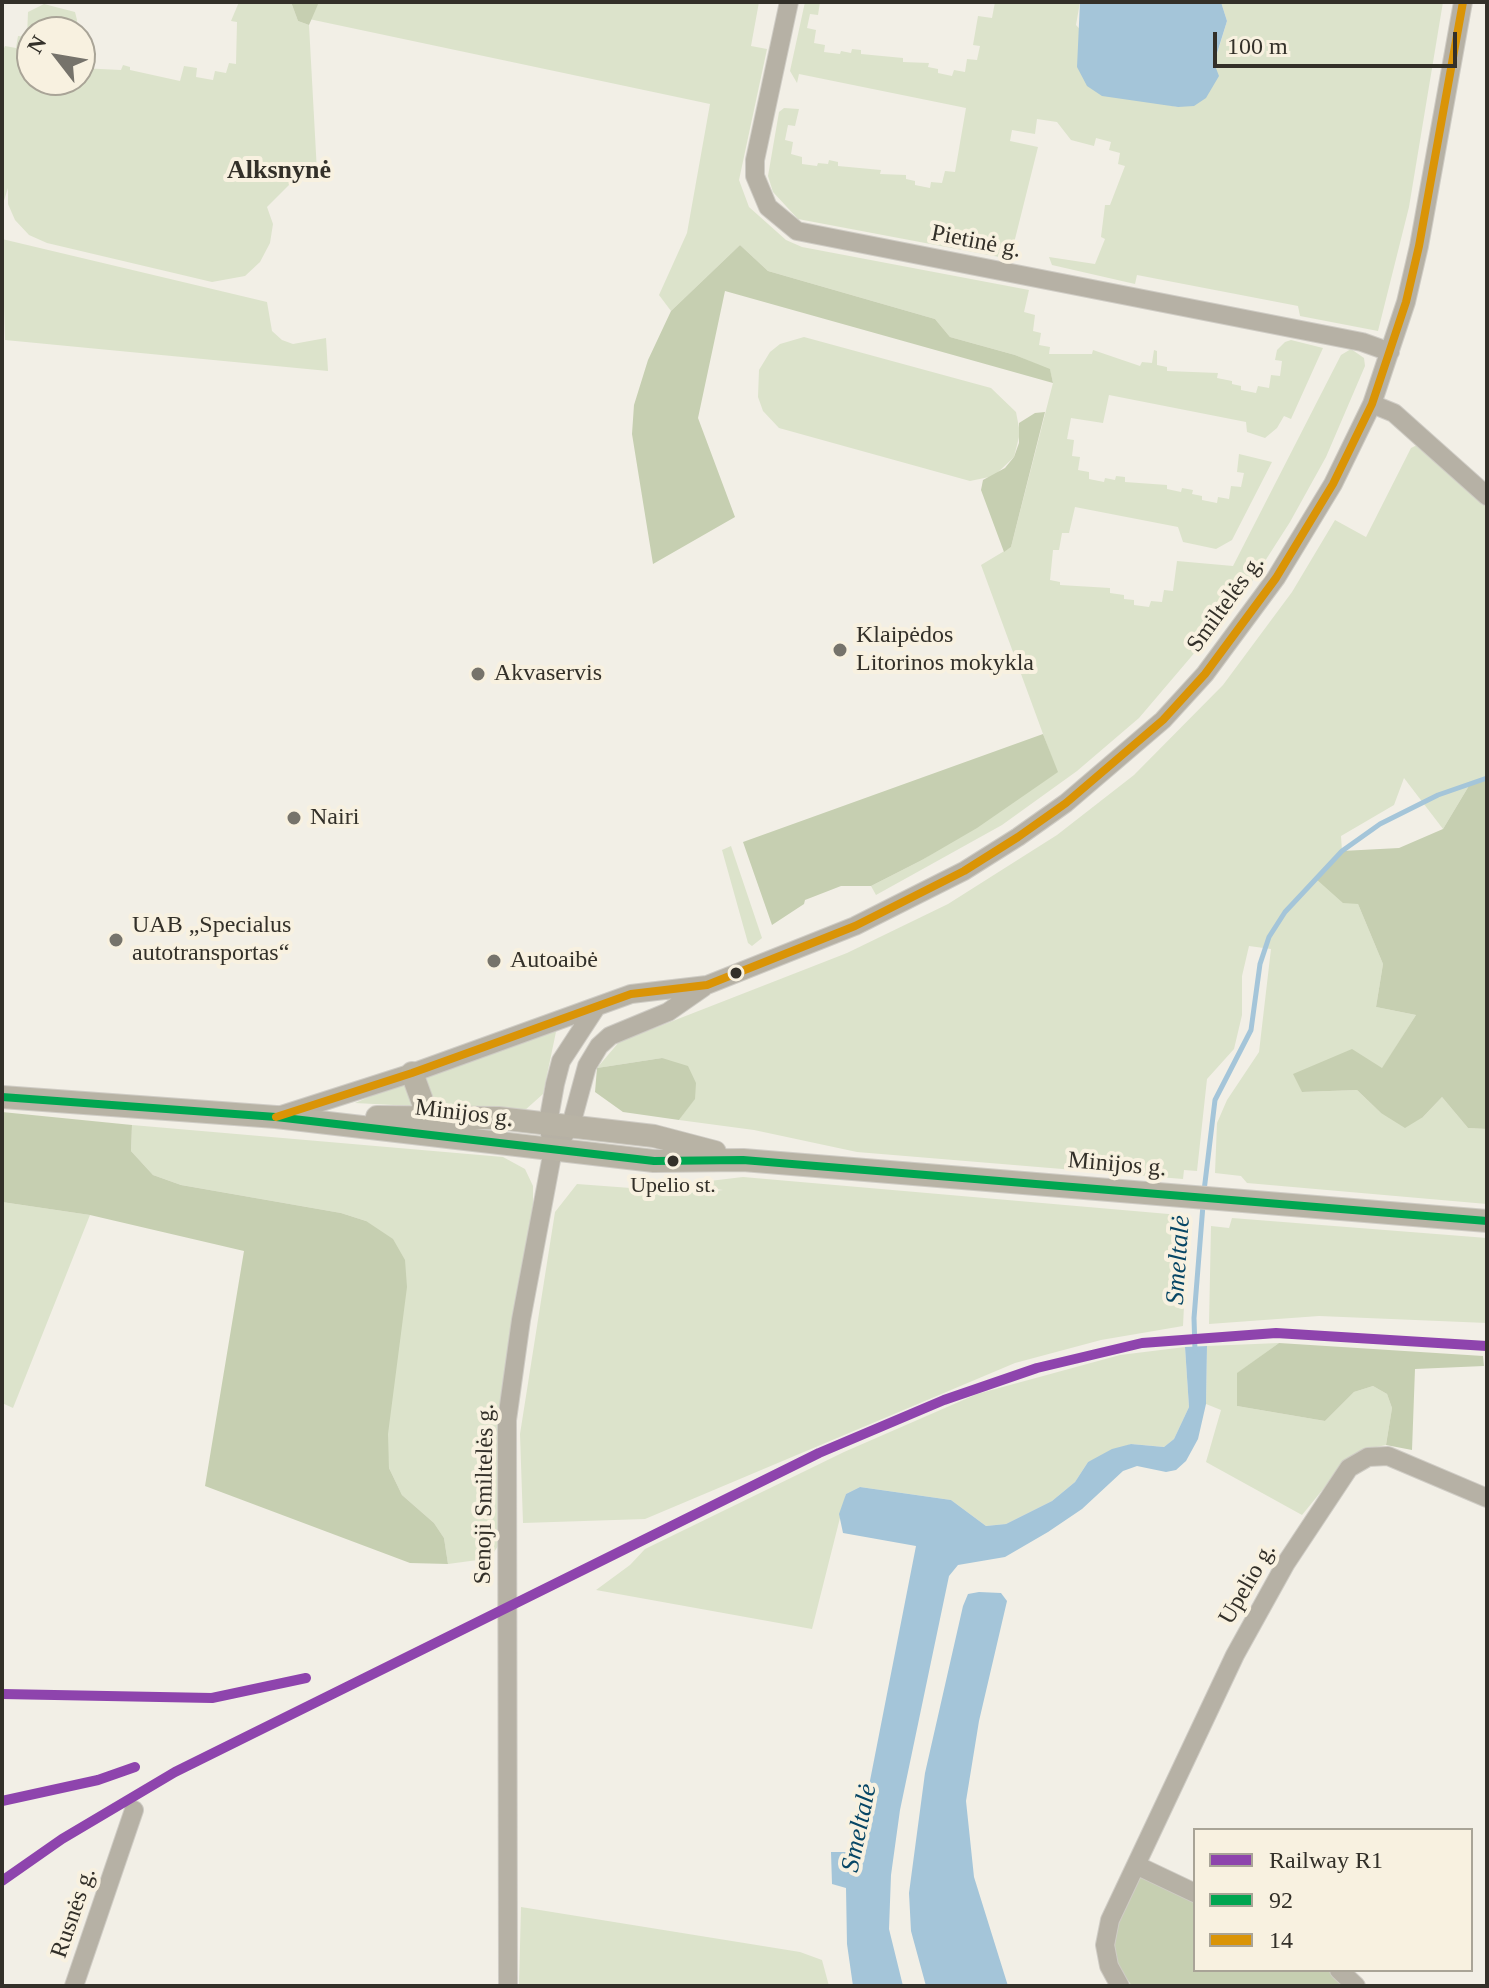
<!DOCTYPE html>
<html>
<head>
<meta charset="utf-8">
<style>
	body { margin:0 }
	#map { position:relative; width:1489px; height:1988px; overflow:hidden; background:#f2efe6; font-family:Georgia,serif }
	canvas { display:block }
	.frame { position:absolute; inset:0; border:4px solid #333029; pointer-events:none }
	.legend { position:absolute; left:1193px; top:1828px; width:280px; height:144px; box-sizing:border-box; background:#f8f1e0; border:2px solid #a9a497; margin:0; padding:10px 14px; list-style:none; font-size:24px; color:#333029 }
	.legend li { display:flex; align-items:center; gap:16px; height:40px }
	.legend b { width:40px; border:2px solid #a9a497 }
	.north { position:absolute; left:16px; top:16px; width:80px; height:80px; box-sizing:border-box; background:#f8f1e0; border:2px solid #a9a497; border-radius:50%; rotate:301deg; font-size:22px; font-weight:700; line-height:32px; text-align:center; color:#333029 }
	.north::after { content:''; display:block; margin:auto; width:28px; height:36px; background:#76736b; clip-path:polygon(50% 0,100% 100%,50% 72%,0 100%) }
	.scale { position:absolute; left:1213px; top:32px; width:244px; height:36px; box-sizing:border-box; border:4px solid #333029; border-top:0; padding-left:10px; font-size:24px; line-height:28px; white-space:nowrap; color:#333029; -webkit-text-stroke:6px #f8f1e0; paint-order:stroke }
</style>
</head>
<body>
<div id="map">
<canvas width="1489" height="1988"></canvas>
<div class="frame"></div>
<ul class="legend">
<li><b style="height:10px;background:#8e44ad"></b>Railway R1</li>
<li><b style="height:10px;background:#00a651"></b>92</li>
<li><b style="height:10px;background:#da9406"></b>14</li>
</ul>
<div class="north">N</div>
<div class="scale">100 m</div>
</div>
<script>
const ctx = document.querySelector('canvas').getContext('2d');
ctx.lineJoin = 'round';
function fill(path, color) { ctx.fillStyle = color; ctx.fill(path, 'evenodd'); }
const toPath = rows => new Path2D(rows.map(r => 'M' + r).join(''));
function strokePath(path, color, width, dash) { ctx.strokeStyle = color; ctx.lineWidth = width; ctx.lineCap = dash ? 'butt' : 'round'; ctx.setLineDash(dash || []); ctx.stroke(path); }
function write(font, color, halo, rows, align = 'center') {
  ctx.font = font + ' Georgia,serif'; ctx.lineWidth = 8; ctx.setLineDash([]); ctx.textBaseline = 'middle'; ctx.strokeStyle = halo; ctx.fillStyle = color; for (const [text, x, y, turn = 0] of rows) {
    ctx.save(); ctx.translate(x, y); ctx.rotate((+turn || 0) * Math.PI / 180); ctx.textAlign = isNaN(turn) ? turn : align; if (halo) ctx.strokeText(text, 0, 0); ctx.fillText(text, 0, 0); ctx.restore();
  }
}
fill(toPath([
	[239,2,291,2,298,21,309,25,317,172,298,176,267,207,273,224,270,243,260,262,245,276,212,282,47,243,29,235,15,220,8,204,8,188,2,207,2,53,5,46,16,48,18,36,27,37,28,12,44,4,75,12,77,20,75,32,32,32,32,80,80,80,80,68,121,70,123,65,130,67,130,70,180,81,184,66,197,68,196,77,213,80,215,71,226,73,229,63,236,64,237,22,231,21],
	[319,2,759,2,751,46,767,49,739,180,749,207,786,240,802,247,1029,290,1024,312,1035,315,1033,331,1041,333,1039,345,1050,347,1049,354,1092,354,1093,350,1140,366,1142,362,1152,363,1154,350,1157,351,1157,365,1167,367,1167,371,1218,373,1217,378,1232,381,1232,384,1241,386,1241,390,1256,393,1258,386,1269,388,1271,375,1280,376,1282,361,1275,360,1277,350,1285,342,1291,340,1323,348,1291,419,1284,416,1277,428,1265,438,1247,432,1246,422,1109,395,1103,423,1071,418,1067,439,1074,440,1072,456,1080,457,1078,470,1089,472,1089,479,1104,482,1105,478,1115,480,1116,476,1125,477,1125,482,1167,485,1167,489,1181,492,1182,488,1193,490,1192,494,1202,496,1202,500,1217,503,1218,497,1229,499,1231,486,1241,487,1244,473,1237,472,1239,454,1272,462,1232,540,1216,549,1183,542,1178,527,1075,507,1069,533,1062,533,1059,550,1053,550,1050,580,1060,582,1060,585,1110,588,1110,593,1124,595,1124,599,1134,600,1134,605,1149,607,1151,601,1162,602,1164,590,1173,591,1177,561,1233,566,1341,355,1351,349,1364,358,1365,366,1326,457,1290,522,1242,597,1139,718,1077,771,1002,825,876,895,871,886,922,860,1057,772,981,565,1011,547,1053,383,1050,370,1015,355,950,337,935,319,768,271,740,245,671,311,659,295,687,233,710,104,309,19],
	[805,2,820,2,818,15,810,14,807,28,816,30,814,43,825,45,824,52,840,54,841,51,851,53,852,49,861,50,861,54,903,58,903,62,929,63,928,67,938,69,938,73,952,76,954,70,965,72,967,59,977,60,980,46,973,45,978,16,992,18,995,2,1080,2,1076,25,1144,100,1178,107,1214,64,1227,21,1221,2,1443,2,1409,207,1378,331,1300,316,1298,306,1137,275,1135,284,1052,265,1049,257,1095,264,1105,239,1101,237,1105,205,1110,205,1125,166,1118,164,1120,153,1109,150,1111,142,1096,138,1094,146,1071,140,1057,122,1037,119,1035,134,1012,130,1010,141,1038,147,1010,259,798,219,773,192,768,176,779,112,784,108,799,109,795,126,788,125,785,140,793,142,791,154,802,157,802,164,817,166,818,163,828,164,829,160,838,162,838,166,881,170,880,174,906,175,906,179,915,181,915,185,930,188,931,182,942,183,945,171,955,172,966,108,799,74,797,83,790,71],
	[2,239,267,302,272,331,282,340,293,344,326,338,328,371,5,340],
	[804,337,991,388,1016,412,1020,433,1014,457,994,476,970,481,779,428,763,411,758,397,759,370,770,352,780,344],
	[1417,445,1423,446,1487,508,1487,778,1470,784,1443,829,1404,778,1394,805,1341,836,1342,851,1315,878,1358,904,1383,964,1376,1007,1416,1015,1382,1069,1302,1092,1357,1090,1381,1113,1423,1117,1442,1097,1468,1128,1487,1129,1487,1204,1247,1183,1241,1176,1215,1173,1217,1123,1227,1100,1259,1052,1271,949,1249,946,1242,976,1242,1015,1234,1049,1207,1079,1197,1171,1184,1170,1183,1179,857,1152,754,1130,679,1120,695,1098,662,1058,597,1068,619,1042,847,953,948,904,1057,835,1134,775,1223,685,1292,592,1335,520,1366,537,1411,448],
	[731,846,762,938,752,946,748,943,722,850],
	[557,1027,543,1094,524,1111,438,1103,429,1098,419,1077],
	[409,1080,413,1106,355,1103],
	[132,1125,503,1157,525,1169,533,1186,533,1205,499,1419,498,1546,494,1552,485,1559,448,1564,444,1538,434,1523,402,1495,389,1468,366,1221,341,1213,181,1185,153,1175,131,1151],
	[743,1177,1180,1215,1180,1223,1188,1224,1183,1326,1101,1340,1015,1363,645,1519,523,1523,520,1434,555,1212,577,1184,698,1193,723,1190,700,1187,701,1182],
	[2,1202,90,1215,13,1408,2,1403],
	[1232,1218,1487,1238,1487,1323,1319,1316,1209,1324,1211,1226,1229,1228],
	[1279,1343,1238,1373,1237,1406,1325,1421,1354,1392,1373,1386,1387,1394,1392,1408,1386,1445,1362,1450,1342,1466,1302,1515,1206,1462,1221,1410,1206,1404,1207,1346],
	[1185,1347,1189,1407,1174,1439,1164,1447,1131,1444,1088,1462,1075,1482,1052,1501,1006,1524,986,1526,951,1500,860,1487,846,1494,812,1629,596,1590,630,1565,645,1549,844,1452,977,1394,1120,1355],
	[521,1907,800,1952,822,1960,829,1986,519,1986]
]), '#dce3cb');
fill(toPath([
	[291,2,319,2,309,25,298,21],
	[740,245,768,271,935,319,950,337,1015,355,1050,369,1053,383,725,291,698,418,735,517,653,564,632,434,634,405,648,360,671,311],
	[1045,412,1011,547,1004,552,981,490,983,480,1005,468,1014,457,1019,443,1019,423,1035,413],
	[1043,734,1058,772,977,828,922,860,871,886,841,886,805,900,804,904,772,925,743,842],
	[1487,778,1487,1129,1468,1128,1442,1097,1423,1117,1405,1128,1381,1113,1357,1090,1302,1092,1293,1074,1352,1049,1382,1068,1416,1015,1376,1007,1383,964,1358,904,1343,903,1315,878,1342,851,1399,848,1443,829,1470,784],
	[662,1058,688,1066,696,1083,695,1099,679,1120,623,1112,595,1092,597,1068],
	[2,1112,132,1125,131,1151,153,1175,181,1185,341,1213,366,1221,393,1239,405,1260,407,1287,388,1434,389,1468,402,1495,434,1523,444,1538,448,1564,410,1563,205,1486,244,1251,90,1215,2,1202],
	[1279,1343,1483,1356,1484,1366,1415,1369,1412,1450,1386,1445,1392,1408,1387,1394,1373,1386,1354,1392,1325,1421,1237,1406,1237,1373],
	[1138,1872,1195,1900,1195,1970,1329,1970,1348,1986,1132,1986,1109,1955,1113,1924]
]), '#c6cfb1');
fill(toPath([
	[1080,2,1221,2,1227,21,1214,63,1219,76,1206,98,1194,106,1178,107,1102,96,1087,86,1077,67],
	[1207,1346,1206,1404,1198,1439,1186,1461,1176,1470,1166,1472,1137,1466,1123,1471,1082,1509,1048,1532,1005,1557,958,1565,949,1576,900,1810,891,1875,889,1929,903,1986,853,1986,847,1944,846,1888,832,1884,831,1852,856,1852,916,1546,843,1533,839,1514,846,1494,860,1487,951,1500,986,1526,1006,1524,1052,1501,1075,1482,1088,1462,1112,1449,1131,1444,1164,1447,1174,1439,1189,1407,1185,1347],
	[979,1592,1001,1593,1007,1601,979,1721,966,1801,974,1877,1008,1986,926,1986,911,1931,909,1893,925,1773,963,1606,968,1594]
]), '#a4c5d9');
strokePath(toPath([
	[1204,1191,1215,1100,1251,1030,1260,964,1269,937,1285,912,1342,851,1380,824,1438,795,1487,778],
	[1195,1351,1194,1318,1203,1205]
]), '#a4c5d9', 5);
const minor = toPath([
	[789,2,755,160,755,176,768,207,797,231,1362,342,1390,352],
	[1372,404,1394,413,1487,496],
	[278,1116,412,1073,631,994,707,985,855,926,964,871,1018,837,1066,803,1163,720,1205,674,1276,578,1333,484,1372,404,1406,302,1419,246,1463,2],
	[564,1135,571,1125,587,1066,599,1046,610,1036,668,1012,704,987],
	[1136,1865,1195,1893],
	[1339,1970,1356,1986],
	[74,1986,134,1810],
	[508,1986,507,1420,521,1320,553,1150,548,1123,555,1084,561,1061,595,1009],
	[1120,1986,1109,1966,1105,1945,1110,1920,1235,1655,1286,1563,1349,1468,1368,1457,1388,1456,1487,1498]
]);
const major = toPath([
	[412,1073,428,1117],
	[2,1097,276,1117,654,1161,743,1160,1487,1221],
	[377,1117,498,1118,654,1136,715,1152]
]);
strokePath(minor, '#cfccc5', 20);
strokePath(major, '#cfccc5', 24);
strokePath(minor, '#b6b1a5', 18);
strokePath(major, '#b8b3a5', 22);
strokePath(toPath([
	[2,1097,276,1117,654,1161,743,1160,1487,1221]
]), '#00a651', 8);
strokePath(toPath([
	[276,1117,412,1073,631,994,707,985,855,926,964,871,1018,837,1066,803,1163,720,1205,674,1276,578,1333,484,1372,404,1406,302,1419,246,1463,2]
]), '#da9406', 8);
strokePath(toPath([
	[2,1694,212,1698,306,1678],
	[2,1801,98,1780,135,1767],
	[2,1881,62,1839,175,1772,819,1453,944,1400,1037,1368,1142,1343,1276,1333,1487,1346]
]), '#8e44ad', 10);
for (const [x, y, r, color] of [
	[840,650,8,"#76736b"],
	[478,674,8,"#76736b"],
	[294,818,8,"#76736b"],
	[116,940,8,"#76736b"],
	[494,961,8,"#76736b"],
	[736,973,7,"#333029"],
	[673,1161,7,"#333029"]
]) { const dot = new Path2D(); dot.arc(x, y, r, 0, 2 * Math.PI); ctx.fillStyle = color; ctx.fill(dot); strokePath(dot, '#f8f1e0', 3); }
write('22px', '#333029', '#f8f1e0', [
	["Upelio st.",673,1186]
]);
write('24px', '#333029', '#f8f1e0', [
	["Pietinė g.",976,242,11],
	["Smiltelės g.",1226,604,-54],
	["Minijos g.",464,1114,7],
	["Minijos g.",1117,1165,5],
	["Senoji Smiltelės g.",485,1494,-89],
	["Upelio g.",1248,1584,-60],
	["Rusnės g.",74,1913,-71]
]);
write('24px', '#333029', '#f8f1e0', [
	["Klaipėdos",856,636],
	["Litorinos mokykla",856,664],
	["Akvaservis",494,674],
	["Nairi",310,818],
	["UAB „Specialus",132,926],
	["autotransportas“",132,954],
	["Autoaibė",510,961]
], 'left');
write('bold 26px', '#333029', '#f8f1e0', [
	["Alksnynė",279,171]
]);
write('italic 26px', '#074665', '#f8f1e0', [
	["Smeltalė",1179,1260,-86],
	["Smeltalė",860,1828,-78]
]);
</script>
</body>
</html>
